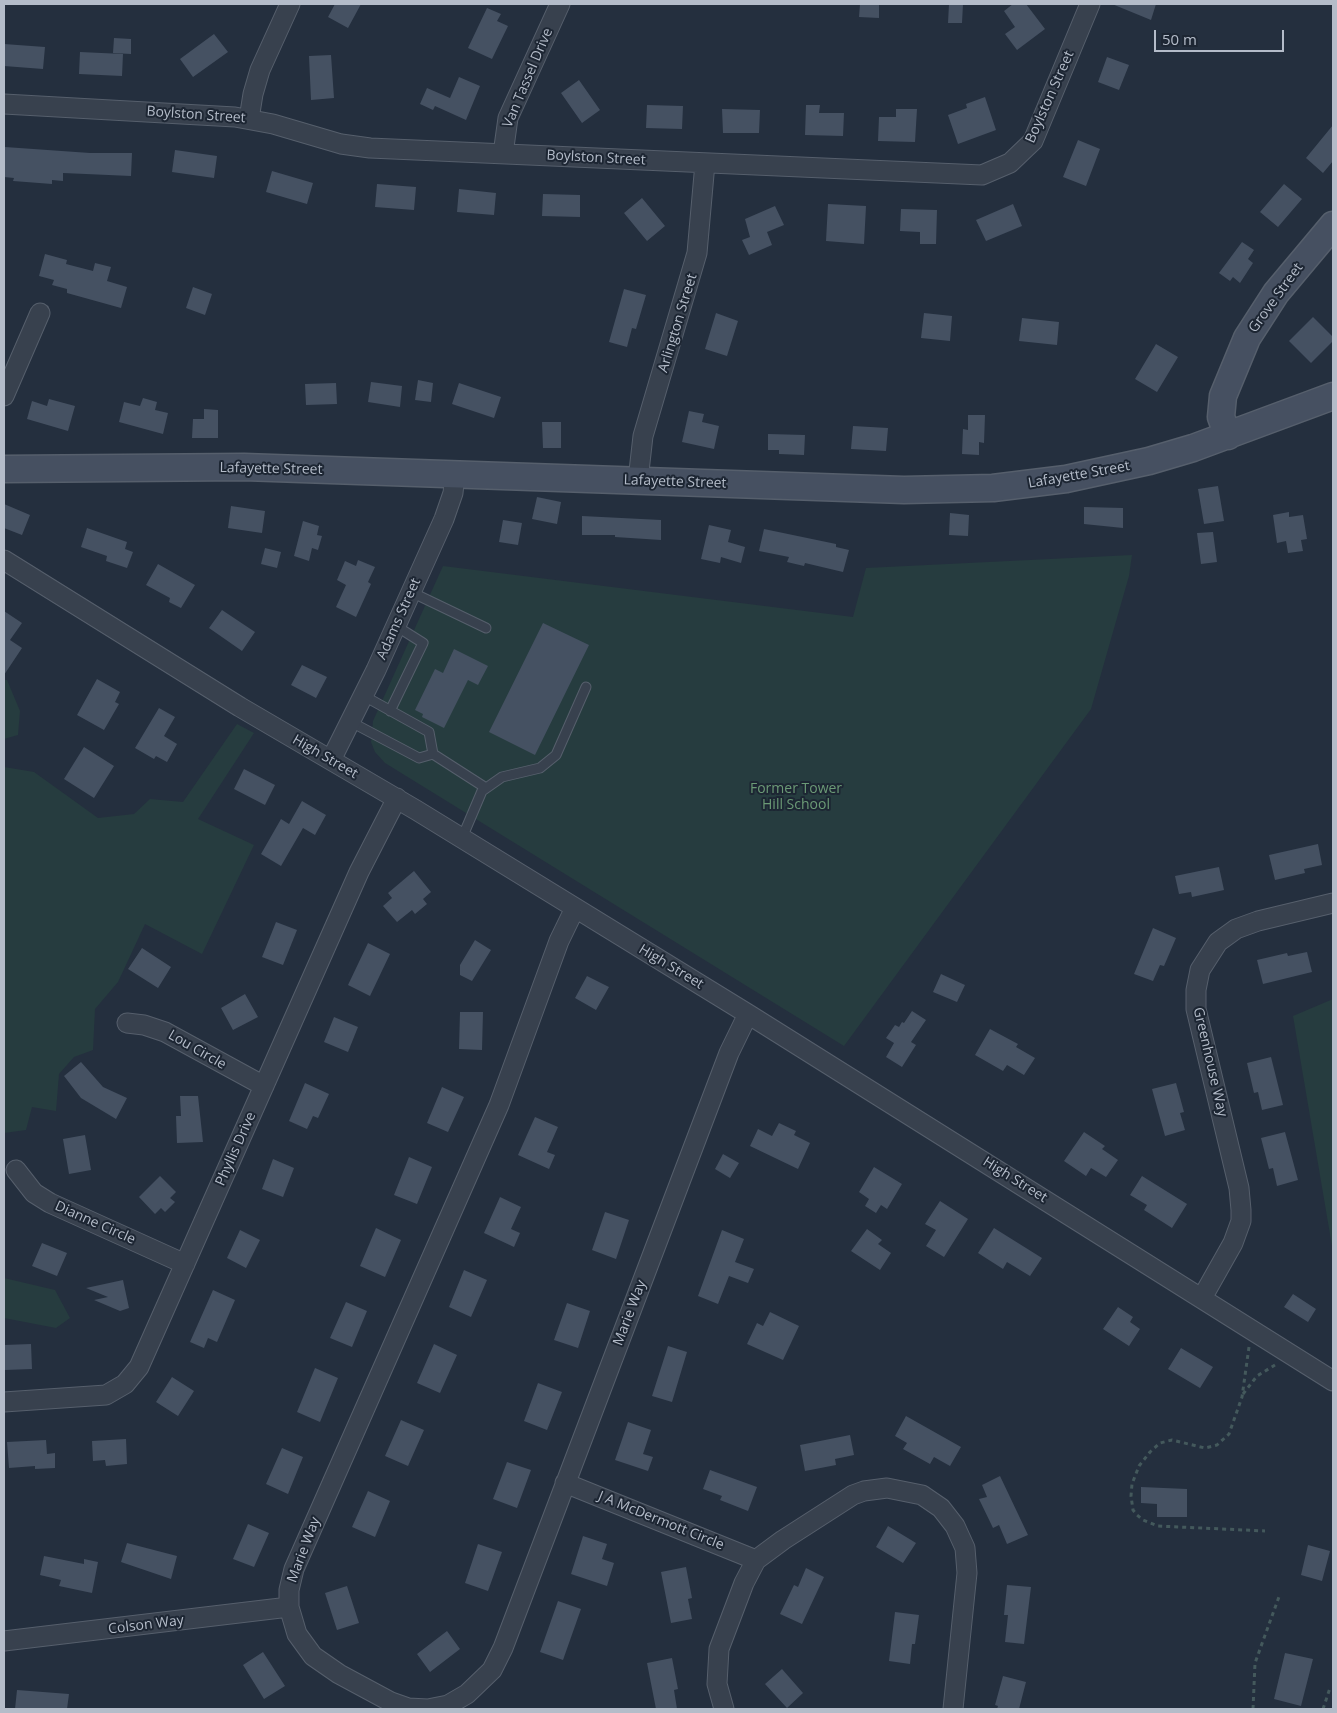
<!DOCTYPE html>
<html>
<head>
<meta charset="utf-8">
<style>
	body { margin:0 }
	#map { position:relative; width:1337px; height:1713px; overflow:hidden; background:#242f3e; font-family:"Open Sans",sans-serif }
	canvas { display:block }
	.frame { position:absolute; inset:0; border:5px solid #b4bcc9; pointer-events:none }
	.scale { position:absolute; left:1154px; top:30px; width:130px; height:22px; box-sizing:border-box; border:2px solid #b4bcc9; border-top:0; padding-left:6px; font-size:15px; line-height:18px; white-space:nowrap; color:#b4bcc9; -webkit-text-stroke:4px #1d2633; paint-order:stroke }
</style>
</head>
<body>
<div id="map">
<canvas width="1337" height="1713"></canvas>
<div class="frame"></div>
<div class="scale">50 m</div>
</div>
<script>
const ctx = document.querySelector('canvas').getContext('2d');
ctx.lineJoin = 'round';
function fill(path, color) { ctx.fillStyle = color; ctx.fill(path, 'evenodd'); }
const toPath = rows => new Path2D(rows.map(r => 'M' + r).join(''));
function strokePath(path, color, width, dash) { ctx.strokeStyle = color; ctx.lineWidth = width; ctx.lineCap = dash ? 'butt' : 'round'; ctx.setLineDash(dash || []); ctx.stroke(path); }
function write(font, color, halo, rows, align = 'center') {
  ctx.font = font + ' "Open Sans",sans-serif'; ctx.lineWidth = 4; ctx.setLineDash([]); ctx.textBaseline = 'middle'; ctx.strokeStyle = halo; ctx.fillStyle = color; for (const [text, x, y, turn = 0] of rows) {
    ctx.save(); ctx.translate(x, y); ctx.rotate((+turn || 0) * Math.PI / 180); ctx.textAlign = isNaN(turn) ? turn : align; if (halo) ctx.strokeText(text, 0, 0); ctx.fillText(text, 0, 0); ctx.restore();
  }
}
fill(toPath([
	[1132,555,1129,576,1091,709,844,1046,385,763,375,752,371,742,373,721,443,566,853,617,866,568],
	[4,680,7,680,20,711,18,735,4,739],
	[237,724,254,733,198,819,254,845,202,954,145,924,118,982,95,1009,93,1050,74,1057,59,1074,56,1111,32,1107,26,1130,4,1133,4,767,34,772,98,818,134,814,150,799,183,802],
	[1333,999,1333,1252,1293,1016],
	[4,1278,55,1290,70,1318,56,1328,4,1318]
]), '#263c3f');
fill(toPath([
	[335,4,361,4,348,28,328,17],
	[860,4,879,4,879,18,859,17],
	[949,4,963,4,962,23,948,23],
	[1013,4,1026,4,1045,29,1017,50,1005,34,1015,27,1004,11],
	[1112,4,1156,4,1151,20],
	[487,8,501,14,497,21,508,26,492,59,468,48],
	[214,34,228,52,193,77,180,59],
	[114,38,131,39,131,54,113,53],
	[4,44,45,47,43,69,4,66],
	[80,52,123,54,122,76,79,74],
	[331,55,334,98,311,100,309,56],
	[1107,57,1129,65,1119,90,1098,82],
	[459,77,480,86,466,120,435,106,433,110,420,104,427,88,450,98],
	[579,80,600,110,582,123,561,93],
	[985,97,996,130,958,144,948,115,967,108,966,104],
	[647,105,683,106,682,129,646,128],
	[806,105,820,105,819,113,844,113,843,136,805,135],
	[722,109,760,110,759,133,723,133],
	[896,109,917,109,915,142,878,141,879,117,896,117],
	[1333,125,1333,161,1323,173,1306,158],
	[1078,140,1100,149,1086,186,1063,177],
	[5,147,90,153,132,153,131,176,63,173,63,181,52,180,52,184,13,181,14,178,4,177],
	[175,150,217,156,214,178,172,172],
	[272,171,313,183,307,204,266,192],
	[377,184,416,187,414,210,375,207],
	[1284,184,1302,199,1278,227,1260,212],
	[459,189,496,193,494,215,457,212],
	[543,194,580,195,580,217,542,216],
	[642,198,665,226,647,241,624,213],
	[828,204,866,206,864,244,826,241],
	[1013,204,1022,226,986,241,976,220],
	[775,206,784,225,767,232,772,245,749,255,742,240,750,237,745,219],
	[901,209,937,210,936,244,920,244,920,232,900,231],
	[1242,242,1254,250,1248,259,1253,263,1240,283,1233,277,1230,281,1219,273],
	[45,254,67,260,66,264,93,271,95,263,111,267,107,281,127,287,121,308,67,293,67,289,52,285,54,280,39,276],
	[193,287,212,294,205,315,186,308],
	[624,289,646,295,636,329,632,328,627,347,609,342],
	[716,313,738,321,727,356,705,349],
	[924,313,952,316,950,341,921,338],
	[1313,317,1333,337,1333,341,1311,363,1289,341],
	[1022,318,1059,322,1057,345,1019,341],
	[1156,344,1178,357,1157,392,1135,379],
	[418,380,433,383,431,402,415,400],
	[371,382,402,386,400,407,368,402],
	[336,383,337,404,306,405,305,384],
	[459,383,501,397,494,418,452,404],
	[143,398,157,402,155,410,168,413,163,434,119,422,124,402,140,406],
	[49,399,75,406,68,431,27,419,32,401,47,406],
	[204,409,218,410,218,438,192,438,193,419,204,419],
	[689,411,704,414,702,422,719,426,714,449,682,442],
	[968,415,985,415,984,443,979,442,979,455,962,454,963,429,968,430],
	[542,422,561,422,561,448,543,448],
	[853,426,888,428,886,451,851,449],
	[768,434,805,435,804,455,779,454,779,450,768,450],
	[1218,486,1224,521,1204,524,1198,489],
	[537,497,561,502,557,524,532,519],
	[4,504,30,515,22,535,4,528],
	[231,506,265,511,262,533,228,528],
	[1084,507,1123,508,1123,528,1084,524],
	[1289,512,1289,517,1303,515,1307,539,1301,540,1303,551,1288,553,1286,541,1277,543,1273,515],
	[950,513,969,515,968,536,949,535],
	[582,516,661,520,661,540,615,537,615,535,582,535],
	[503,520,522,523,518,545,499,542],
	[303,521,319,526,317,535,322,536,318,550,312,548,309,561,294,556],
	[709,525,731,530,728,542,745,547,741,563,721,557,720,563,701,559],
	[87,528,127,542,125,549,133,552,127,568,106,561,107,556,81,547],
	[764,529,836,544,836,547,849,550,843,572,805,563,804,566,787,562,789,557,759,551],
	[1213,532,1217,562,1201,564,1197,533],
	[265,548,281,552,277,568,261,564],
	[358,560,375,567,368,582,371,584,356,617,336,607,346,585,337,580,345,561,356,566],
	[158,564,195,585,181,608,169,602,170,598,146,585],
	[222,610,255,632,242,651,209,628],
	[4,611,22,623,10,640,22,648,4,675],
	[543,623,589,645,535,755,489,732],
	[454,649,488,666,478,685,468,680,444,728,422,717,423,714,415,710,435,669,443,673],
	[302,665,327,677,316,698,291,685],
	[97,679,120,692,115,702,119,704,104,730,77,715],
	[159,708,175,717,164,736,177,744,167,762,156,756,154,759,135,748],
	[84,747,114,766,94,798,64,779],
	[244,769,275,785,265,805,234,789],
	[302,801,326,815,315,835,303,828,281,866,261,854,281,819,289,824],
	[1318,844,1322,865,1304,869,1305,873,1275,880,1269,855],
	[1219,867,1224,890,1192,897,1191,892,1179,894,1175,876],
	[414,871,431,892,423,899,427,904,415,914,412,910,397,922,383,906,392,898,388,893],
	[276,922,297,930,283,965,262,957],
	[1153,928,1176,938,1164,966,1160,965,1153,981,1134,974],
	[475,940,491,950,472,981,460,975,460,965],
	[368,943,390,954,370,996,348,985],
	[142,948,171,967,158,988,128,969],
	[1307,952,1312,972,1263,984,1257,960,1287,953,1288,956],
	[941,974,965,985,957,1002,933,992],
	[587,976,609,987,596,1010,575,998],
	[245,994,258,1017,233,1030,221,1008],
	[912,1011,926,1020,911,1042,916,1045,902,1067,886,1057,894,1043,886,1038,895,1025,899,1027,902,1022,904,1023],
	[460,1012,483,1012,482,1050,459,1049],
	[334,1017,358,1027,348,1052,324,1042],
	[990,1029,1018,1044,1016,1047,1035,1058,1024,1075,1007,1065,1003,1071,975,1055],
	[1271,1057,1283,1105,1262,1110,1258,1092,1254,1093,1247,1063],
	[81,1062,103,1087,127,1098,116,1119,81,1098,64,1076],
	[305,1083,329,1094,318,1118,313,1116,307,1129,289,1121],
	[1176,1083,1184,1112,1180,1113,1185,1130,1165,1136,1152,1089],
	[442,1087,464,1097,448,1132,427,1123],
	[180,1096,198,1096,203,1142,177,1143,176,1116,181,1116],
	[535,1117,558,1127,547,1152,555,1155,549,1169,518,1155],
	[779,1123,796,1131,794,1135,810,1143,798,1169,750,1146,758,1129,772,1136],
	[1084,1132,1105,1146,1102,1149,1118,1160,1106,1177,1091,1168,1086,1176,1064,1161],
	[1285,1132,1298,1180,1277,1186,1273,1168,1269,1169,1261,1138],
	[85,1135,91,1170,69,1174,63,1139],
	[723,1154,739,1163,730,1178,715,1169],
	[409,1157,432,1167,417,1204,394,1195],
	[273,1159,294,1168,283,1197,262,1189],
	[874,1167,902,1184,887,1209,881,1205,876,1213,865,1206,869,1199,859,1192],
	[160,1176,176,1192,170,1198,175,1202,165,1212,161,1208,155,1214,139,1197],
	[1142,1176,1187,1204,1172,1228,1144,1210,1147,1205,1130,1195],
	[500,1197,521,1207,511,1229,520,1233,514,1247,484,1233],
	[940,1201,968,1219,944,1257,926,1246,936,1230,925,1224],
	[605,1212,629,1220,616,1259,592,1250],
	[376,1228,401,1240,385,1277,360,1266],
	[994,1228,1042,1258,1030,1276,1007,1262,1003,1269,978,1253],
	[867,1229,882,1240,878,1244,891,1253,880,1270,851,1251],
	[240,1230,260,1240,246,1268,227,1258],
	[722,1230,744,1239,735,1262,754,1269,748,1283,729,1276,718,1304,698,1296],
	[42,1243,67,1253,57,1276,32,1266],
	[464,1270,487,1280,471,1317,449,1307],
	[123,1280,129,1308,120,1311,94,1300,108,1297,86,1288],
	[213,1290,235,1300,217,1342,208,1338,204,1348,190,1342],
	[1293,1294,1316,1309,1308,1322,1284,1307],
	[346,1302,367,1311,352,1347,330,1338],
	[567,1303,590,1311,578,1348,554,1340],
	[1118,1307,1133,1317,1130,1322,1140,1329,1129,1346,1103,1329],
	[770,1312,799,1326,783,1360,747,1344,757,1323,763,1326],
	[31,1344,32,1369,5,1370,4,1345],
	[434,1344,457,1355,440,1393,417,1383],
	[668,1346,687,1352,672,1402,652,1396],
	[1181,1348,1213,1367,1200,1388,1168,1369],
	[315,1368,338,1378,320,1422,297,1412],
	[172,1377,194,1391,178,1416,156,1402],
	[538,1383,562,1392,547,1430,524,1421],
	[906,1416,961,1447,950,1466,934,1457,930,1464,903,1449,907,1443,895,1436],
	[401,1420,424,1430,408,1466,385,1456],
	[628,1422,651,1430,643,1454,653,1457,648,1471,615,1460],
	[850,1435,854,1455,835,1459,836,1465,805,1471,800,1445],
	[126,1439,127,1464,106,1466,105,1460,93,1461,92,1441],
	[46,1440,47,1454,55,1453,55,1468,35,1469,35,1466,9,1468,7,1442],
	[282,1448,303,1457,288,1494,266,1484],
	[507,1462,531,1470,517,1508,493,1499],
	[710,1470,757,1487,748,1511,720,1500,722,1496,703,1489],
	[1000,1476,1028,1535,1007,1544,999,1525,993,1528,979,1499,987,1497,982,1485],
	[1141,1487,1187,1489,1187,1517,1157,1517,1157,1504,1141,1503],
	[368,1491,390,1501,375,1537,352,1527],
	[248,1524,269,1533,254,1567,233,1559],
	[888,1526,916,1543,903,1563,876,1547],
	[583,1536,607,1544,602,1559,614,1563,607,1586,571,1574],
	[127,1543,177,1556,171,1579,121,1562],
	[478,1544,502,1552,488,1591,465,1583],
	[1308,1545,1330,1551,1322,1581,1301,1575],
	[44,1556,84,1564,84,1559,98,1562,92,1593,59,1586,61,1580,40,1575],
	[686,1567,692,1598,688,1599,692,1619,671,1623,661,1572],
	[806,1568,824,1577,802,1624,780,1614,794,1585,798,1587],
	[1007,1585,1031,1587,1024,1644,1005,1642,1008,1615,1004,1615],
	[347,1586,359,1623,337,1630,325,1593],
	[558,1601,581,1609,563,1660,540,1652],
	[895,1612,919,1615,915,1644,912,1644,910,1664,889,1661],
	[447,1631,460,1649,430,1672,417,1654],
	[263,1652,285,1686,264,1699,243,1665],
	[1285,1653,1313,1659,1301,1706,1274,1699],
	[672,1658,678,1689,674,1690,677,1709,656,1709,647,1663],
	[782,1669,803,1693,787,1708,765,1684],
	[1003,1676,1026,1682,1019,1709,997,1709,998,1706,995,1705],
	[17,1690,69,1694,67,1709,15,1709]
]), '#455162');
const lane = toPath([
	[411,592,486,628],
	[364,696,429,732,433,754],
	[390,711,423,643,396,626],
	[351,722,419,758,433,754,486,788],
	[462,838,482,791,502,777,540,768,556,755,586,687]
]);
const street = toPath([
	[4,104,235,117,273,124,341,144,370,148,982,175,1010,163,1033,141,1090,4],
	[249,119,253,94,260,70,290,4],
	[503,154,508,118,560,4],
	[4,396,40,313],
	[638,480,643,436,697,253,705,163],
	[4,560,240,707,416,810,748,1014,1333,1381],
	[331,760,376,670,444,519,453,493,455,474],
	[575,908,559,941,499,1105,294,1569,289,1590,289,1607,297,1634,313,1656,339,1674,391,1702,408,1708,428,1709,448,1705,467,1694,492,1670,503,1648,729,1053,748,1014],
	[127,1023,144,1025,165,1032,264,1086],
	[16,1170,34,1193,50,1203,185,1264],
	[1202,1298,1233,1243,1241,1221,1241,1210,1239,1188,1196,1009,1196,990,1200,970,1218,942,1236,929,1258,921,1333,903],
	[4,1402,106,1395,125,1384,139,1367,359,872,397,798],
	[565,1483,756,1560],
	[4,1641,289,1607],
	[724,1709,717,1684,719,1649,744,1583,756,1560,783,1540,853,1495,864,1491,887,1488,922,1495,941,1508,955,1526,965,1548,967,1573,953,1709]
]);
const secondary = toPath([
	[1228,436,1221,417,1223,396,1247,338,1276,293,1333,225],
	[4,469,244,467,904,490,993,488,1066,479,1149,461,1193,448,1333,396]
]);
strokePath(lane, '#565f6c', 11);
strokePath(street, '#565f6c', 21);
strokePath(secondary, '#565f6c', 29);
strokePath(toPath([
	[1249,1347,1242,1397,1229,1434,1217,1445,1205,1448,1172,1440,1160,1443,1150,1452,1139,1466,1132,1484,1131,1496,1133,1510,1137,1515,1143,1520,1158,1526,1265,1531],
	[1243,1394,1257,1376,1275,1365],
	[1253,1709,1255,1663,1280,1594],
	[1323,1709,1330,1688]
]), '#44595c', 3, [4, 4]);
strokePath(lane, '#38414e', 9);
strokePath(street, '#38414e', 19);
strokePath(secondary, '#465061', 26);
write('14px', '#b4bcc9', '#1d2633', [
	["Van Tassel Drive",528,78,-67],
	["Boylston Street",1050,97,-66],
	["Boylston Street",196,115,4],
	["Boylston Street",596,158,3],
	["Grove Street",1276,298,-54],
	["Arlington Street",678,323,-73],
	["Lafayette Street",271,469,1],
	["Lafayette Street",1079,475,-10],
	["Lafayette Street",675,482,2],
	["Adams Street",399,619,-66],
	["High Street",325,757,30],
	["High Street",671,967,31],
	["Lou Circle",197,1050,30],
	["Greenhouse Way",1210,1062,77],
	["Phyllis Drive",236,1149,-66],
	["High Street",1015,1180,32],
	["Dianne Circle",95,1223,24],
	["Marie Way",630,1313,-69],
	["J A McDermott Circle",661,1521,22],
	["Marie Way",304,1550,-69],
	["Colson Way",146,1625,-7]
]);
write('14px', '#6b9a76', '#1d2633', [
	["Former Tower",796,789],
	["Hill School",796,805]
]);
</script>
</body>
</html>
